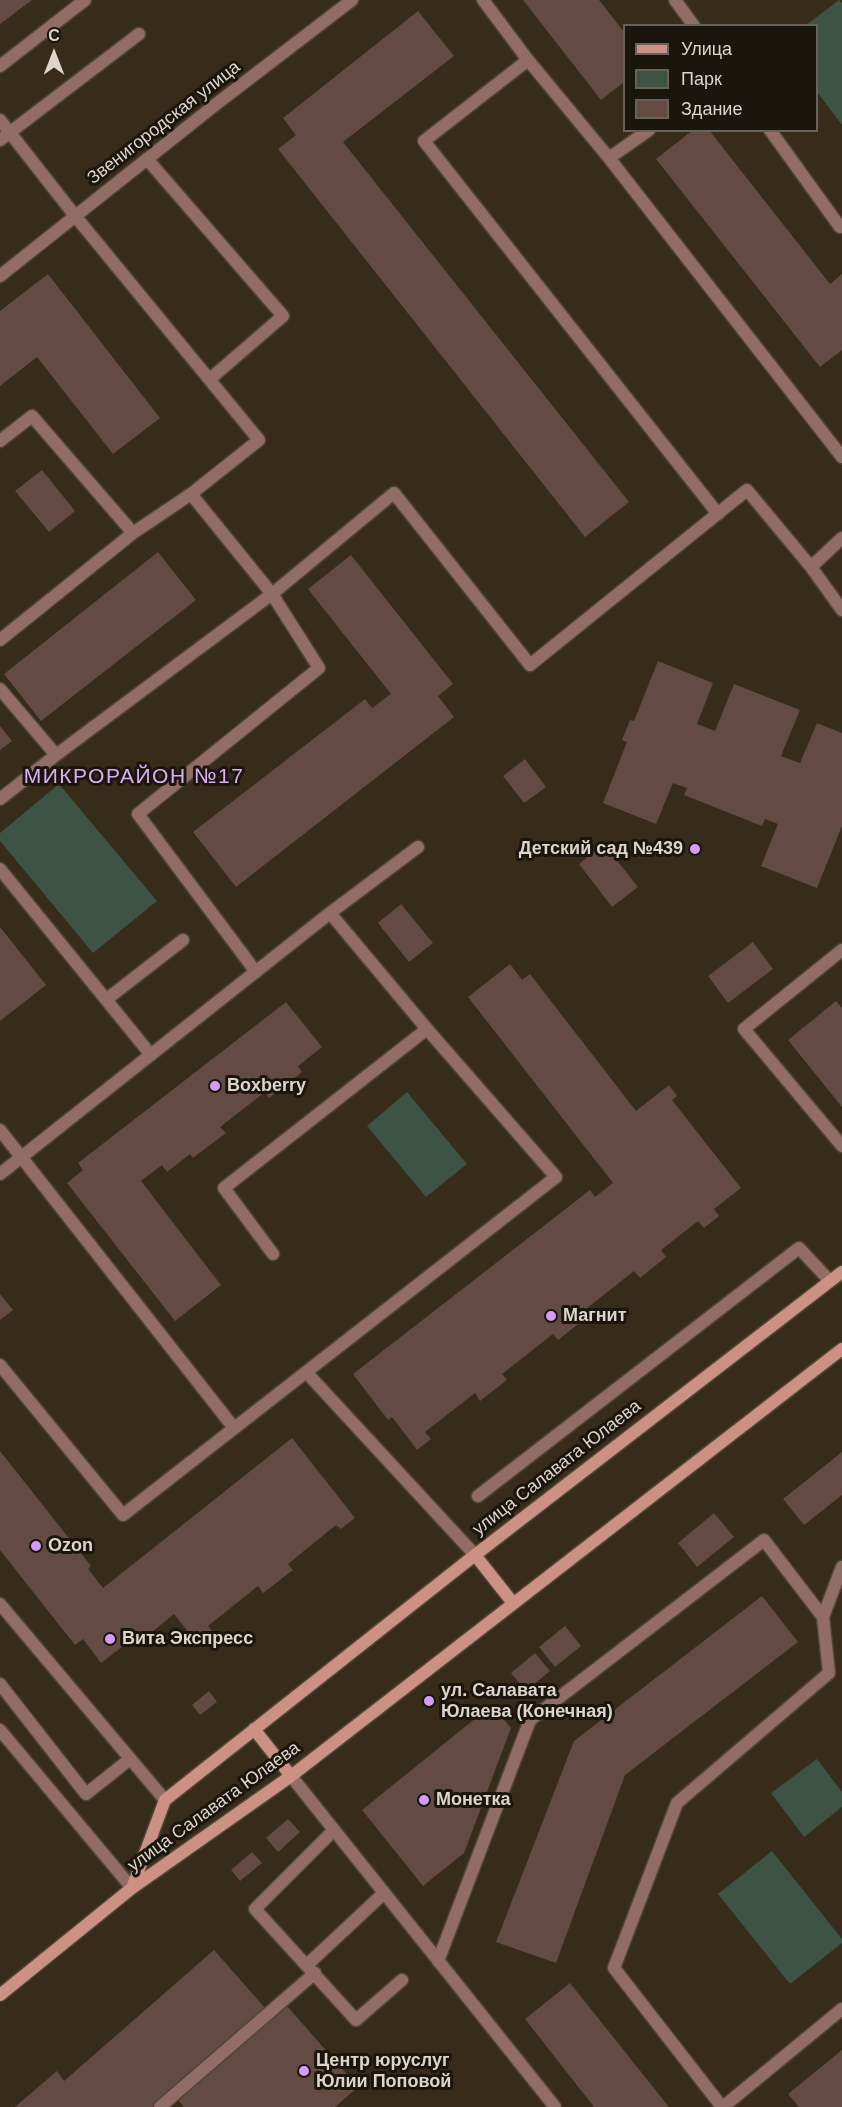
<!DOCTYPE html>
<html>
<head>
<meta charset="utf-8">
<style>
	body { margin:0 }
	#map { position:relative; width:842px; height:2107px; overflow:hidden; background:#372b19; font-family:Arial,sans-serif }
	canvas { display:block }
	.legend { position:absolute; left:623px; top:24px; width:195px; height:108px; box-sizing:border-box; background:#1a150d; border:2px solid #686258; margin:0; padding:8px 10px; list-style:none; font-size:18px; color:#dcd5c9 }
	.legend li { display:flex; align-items:center; gap:12px; height:30px }
	.legend b { width:30px; border:2px solid #686258 }
	.north { position:absolute; left:24px; top:24px; width:60px; height:60px; -webkit-text-stroke:4px #1a150d; paint-order:stroke; rotate:0deg; font-size:16px; font-weight:700; line-height:24px; text-align:center; color:#dcd5c9 }
	.north::after { content:''; display:block; margin:auto; width:21px; height:27px; background:#dcd5c9; clip-path:polygon(50% 0,100% 100%,50% 72%,0 100%) }
</style>
</head>
<body>
<div id="map">
<canvas width="842" height="2107"></canvas>
<ul class="legend">
<li><b style="height:8px;background:#cc9184"></b>Улица</li>
<li><b style="height:16px;background:#3c5345"></b>Парк</li>
<li><b style="height:16px;background:#634b44"></b>Здание</li>
</ul>
<div class="north">С</div>
</div>
<script>
const ctx = document.querySelector('canvas').getContext('2d');
ctx.lineJoin = 'round';
function fill(path, color) { ctx.fillStyle = color; ctx.fill(path, 'evenodd'); }
const toPath = rows => new Path2D(rows.map(r => 'M' + r).join(''));
function strokePath(path, color, width, dash) { ctx.strokeStyle = color; ctx.lineWidth = width; ctx.lineCap = dash ? 'butt' : 'round'; ctx.setLineDash(dash || []); ctx.stroke(path); }
function write(font, color, halo, rows, align = 'center') {
  ctx.font = font + ' Arial,sans-serif'; ctx.lineWidth = 6; ctx.setLineDash([]); ctx.textBaseline = 'middle'; ctx.strokeStyle = halo; ctx.fillStyle = color; for (const [text, x, y, turn = 0] of rows) {
    ctx.save(); ctx.translate(x, y); ctx.rotate((+turn || 0) * Math.PI / 180); ctx.textAlign = isNaN(turn) ? turn : align; if (halo) ctx.strokeText(text, 0, 0); ctx.fillText(text, 0, 0); ctx.restore();
  }
}
fill(toPath([
	[839,0,842,3,842,125,817,92,816,26,806,25],
	[59,784,157,901,93,953,0,841,0,833],
	[407,1092,467,1164,426,1197,367,1126],
	[817,1759,842,1792,842,1807,804,1837,771,1793],
	[772,1851,842,1939,842,1943,790,1984,718,1894]
]), '#3c5345');
fill(toPath([
	[0,0,32,0,0,24],
	[523,0,599,0,624,32,624,82,601,100],
	[418,11,454,56,343,142,629,502,585,537,278,149,296,135,283,118],
	[693,130,709,130,830,284,842,274,842,350,820,367,656,159],
	[48,274,160,418,113,454,37,357,0,386,0,311],
	[42,470,75,511,49,532,15,491],
	[158,552,196,600,41,721,4,674],
	[351,555,453,684,438,696,454,717,236,887,193,832,365,699,372,708,391,694,308,589],
	[658,661,713,683,697,724,715,731,734,684,800,710,781,756,800,763,817,723,842,733,842,826,817,888,761,866,778,824,765,819,762,826,684,795,687,788,673,783,656,824,603,803,627,742,622,740,630,720,634,721],
	[0,726,12,741,0,750],
	[525,759,546,787,524,803,503,776],
	[604,844,638,887,612,907,579,864],
	[401,904,433,943,409,962,378,923],
	[0,927,46,985,0,1021],
	[753,942,773,969,728,1003,708,976],
	[510,964,522,980,530,974,636,1111,669,1085,677,1096,672,1100,741,1188,714,1209,719,1216,704,1228,698,1221,661,1250,666,1257,640,1278,634,1271,582,1312,587,1317,558,1340,553,1334,502,1374,507,1380,480,1401,475,1393,425,1432,431,1439,417,1450,392,1417,388,1420,353,1374,590,1190,595,1197,613,1183,468,997],
	[836,1001,842,1008,842,1107,788,1040],
	[286,1002,322,1047,298,1066,302,1072,269,1098,265,1092,220,1127,226,1133,193,1158,190,1154,167,1172,162,1165,141,1181,221,1285,175,1321,67,1183,83,1170,78,1163],
	[0,1294,13,1310,0,1320],
	[292,1438,355,1518,341,1529,336,1525,288,1564,293,1570,263,1593,258,1586,208,1626,214,1633,199,1645,174,1614,147,1636,143,1631,101,1663,83,1639,75,1645,0,1550,0,1451,91,1566,88,1569,103,1588],
	[842,1452,842,1495,804,1525,783,1499],
	[714,1513,734,1537,697,1567,678,1543],
	[762,1596,798,1642,625,1775,556,1963,496,1942,574,1741],
	[565,1626,581,1646,555,1667,539,1647],
	[535,1653,550,1671,526,1691,511,1673],
	[209,1691,217,1702,200,1715,192,1705],
	[492,1705,511,1728,464,1853,423,1886,362,1810],
	[288,1819,300,1832,278,1852,266,1838],
	[252,1852,262,1863,240,1881,231,1870],
	[214,1950,265,2008,152,2107,15,2107,57,2071,64,2081],
	[570,1983,598,2018,669,2107,594,2107,525,2019],
	[287,2006,358,2087,335,2107,184,2107,178,2100],
	[842,2050,842,2107,799,2107,788,2094]
]), '#634b44');
const lane = toPath([
	[483,0,528,60,609,158,842,457],
	[675,0,694,26],
	[528,60,424,141,718,514],
	[0,66,85,0],
	[0,120,76,217,259,440,191,494,133,533,0,640],
	[770,130,840,227,842,225],
	[0,140,139,34],
	[609,158,649,130],
	[147,159,283,316,210,379],
	[0,441,32,416,133,533],
	[191,494,272,594,319,668,138,814,256,972],
	[811,567,842,538],
	[0,689,56,755],
	[0,799,56,755,272,594,394,493,530,665,747,490,811,567,842,610],
	[0,869,151,1055],
	[842,950,744,1029,842,1146],
	[107,999,183,940],
	[0,1130,234,1428],
	[0,1174,330,913,418,847],
	[273,1254,224,1188,427,1029],
	[0,1365,123,1515,556,1177,427,1029,330,913],
	[306,1372,475,1555],
	[478,1496,799,1248,830,1281],
	[0,1604,165,1800],
	[0,1684,86,1794,130,1759],
	[0,1730,132,1888],
	[334,1830,255,1909,356,2020,402,1980],
	[438,1961,530,1720,764,1540,823,1617],
	[307,1965,384,1893],
	[160,2107,315,1973],
	[722,2107,614,1968,677,1803,829,1673,823,1617,842,1567],
	[723,2107,842,2009]
]);
const street = toPath([
	[0,276,215,105,352,0],
	[291,1776,555,2107]
]);
const secondary = toPath([
	[475,1555,513,1603],
	[254,1729,291,1776],
	[132,1888,165,1800,475,1555,842,1272],
	[0,1995,132,1888,291,1776,842,1349]
]);
strokePath(lane, '#514635', 15);
strokePath(street, '#514635', 15);
strokePath(secondary, '#514635', 15);
strokePath(lane, '#926d65', 12);
strokePath(street, '#926d65', 12);
strokePath(secondary, '#cc9184', 12);
for (const [x, y, r, color] of [
	[695,849,6,"#d39cfc"],
	[215,1086,6,"#d39cfc"],
	[551,1316,6,"#d39cfc"],
	[36,1546,6,"#d39cfc"],
	[110,1639,6,"#d39cfc"],
	[429,1701,6,"#d39cfc"],
	[424,1800,6,"#d39cfc"],
	[304,2071,6,"#d39cfc"]
]) { const dot = new Path2D(); dot.arc(x, y, r, 0, 2 * Math.PI); ctx.fillStyle = color; ctx.fill(dot); strokePath(dot, '#1a150d', 2); }
write('18px', '#dcd5c9', '#1a150d', [
	["Звенигородская улица",164,123,-38],
	["улица Салавата Юлаева",557,1468,-38],
	["улица Салавата Юлаева",214,1807,-36]
]);
write('bold 18px', '#dcd5c9', '#1a150d', [
	["Детский сад №439",683,849,"right"],
	["Boxberry",227,1086],
	["Магнит",563,1316],
	["Ozon",48,1546],
	["Вита Экспресс",122,1639],
	["ул. Салавата",441,1691],
	["Юлаева (Конечная)",441,1712],
	["Монетка",436,1800],
	["Центр юруслуг",316,2061],
	["Юлии Поповой",316,2082]
], 'left');
ctx.letterSpacing = '1.5px';
write('21px', '#d6b0f3', '#1a150d', [
	["МИКРОРАЙОН №17",134,777]
]);
ctx.letterSpacing = '0px';
</script>
</body>
</html>
